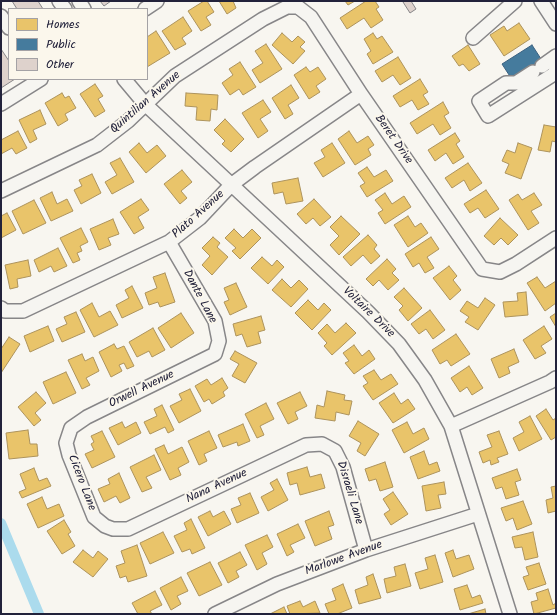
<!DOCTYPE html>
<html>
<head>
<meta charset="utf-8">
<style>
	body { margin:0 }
	#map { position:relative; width:557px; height:615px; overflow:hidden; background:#f8f6f0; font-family:Kalam,sans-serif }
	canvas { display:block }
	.frame { position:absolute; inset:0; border:2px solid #22223b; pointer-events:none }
	.legend { position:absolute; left:8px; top:8px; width:140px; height:72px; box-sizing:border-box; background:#fbf7ec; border:1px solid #a4a2a5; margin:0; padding:5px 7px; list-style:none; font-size:12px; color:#22223b }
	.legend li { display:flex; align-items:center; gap:8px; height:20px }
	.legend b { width:20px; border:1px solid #a4a2a5 }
</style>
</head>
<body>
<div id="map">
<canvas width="557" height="615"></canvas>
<div class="frame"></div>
<ul class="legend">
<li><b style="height:11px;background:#e9c46a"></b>Homes</li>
<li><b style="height:11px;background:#457b9d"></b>Public</li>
<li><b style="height:11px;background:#ded2cc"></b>Other</li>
</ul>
</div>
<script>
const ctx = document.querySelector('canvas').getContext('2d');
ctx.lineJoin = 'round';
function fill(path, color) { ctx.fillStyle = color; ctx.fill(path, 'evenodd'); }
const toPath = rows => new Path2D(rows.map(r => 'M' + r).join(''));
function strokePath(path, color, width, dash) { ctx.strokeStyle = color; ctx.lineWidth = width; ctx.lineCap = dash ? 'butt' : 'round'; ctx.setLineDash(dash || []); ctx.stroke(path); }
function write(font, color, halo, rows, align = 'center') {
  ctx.font = font + ' Kalam,sans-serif'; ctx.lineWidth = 4; ctx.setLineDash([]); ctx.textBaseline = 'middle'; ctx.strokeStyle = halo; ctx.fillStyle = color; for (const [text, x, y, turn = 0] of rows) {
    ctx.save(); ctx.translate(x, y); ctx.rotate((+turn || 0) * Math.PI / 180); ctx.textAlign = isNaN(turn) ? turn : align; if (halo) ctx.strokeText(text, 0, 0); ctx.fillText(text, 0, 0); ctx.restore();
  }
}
const homes = toPath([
	[204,1,207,1,214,12,206,17,211,25,201,31,188,11,204,1],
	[219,1,233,1,236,8,227,14,219,1],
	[345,1,355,1,348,5,345,1],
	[366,1,375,1,379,7,376,9,383,20,371,28,364,18,347,29,340,18,366,1],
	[183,17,192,31,182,38,186,44,175,50,162,31,183,17],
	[519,23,530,39,504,56,490,35,504,26,507,31,519,23],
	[156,31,170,53,147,67,147,37,156,31],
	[282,33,292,42,298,36,305,42,300,47,305,51,293,64,272,45,282,33],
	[373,33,377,39,382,36,393,52,373,64,367,54,371,51,364,39,373,33],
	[266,44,282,69,260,83,252,70,263,63,255,51,266,44],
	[468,45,480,64,469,71,463,64,459,66,452,56,468,45],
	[398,57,411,78,400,85,393,75,382,82,375,71,398,57],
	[240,62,256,87,243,95,239,89,230,95,222,83,233,75,229,69,240,62],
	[306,67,310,72,318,67,326,79,316,86,320,92,309,99,294,75,306,67],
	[420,79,428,92,423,95,429,104,418,110,412,100,400,107,393,96,420,79],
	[95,84,103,96,98,99,105,111,95,117,80,94,95,84],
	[291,85,299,98,288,105,293,114,285,119,272,98,291,85],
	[62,93,65,98,69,96,76,108,65,114,68,120,58,126,45,103,62,93],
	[186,93,218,95,217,110,211,109,210,121,196,120,197,107,185,106,186,93],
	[263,100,271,112,260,119,268,131,258,138,242,113,263,100],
	[443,102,449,113,444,116,451,128,440,135,433,124,417,134,410,123,443,102],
	[40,110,46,124,33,130,37,139,30,143,19,120,40,110],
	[225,119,244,139,231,152,222,144,225,141,214,130,225,119],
	[544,125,556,127,556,142,552,141,550,152,538,150,544,125],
	[18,131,27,148,16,154,12,148,1,154,1,140,18,131],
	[349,131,357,143,368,136,374,145,368,149,371,155,355,165,338,139,349,131],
	[455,133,460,141,456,144,464,157,453,164,446,153,435,161,428,150,455,133],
	[139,143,147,153,157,145,166,156,146,173,129,152,139,143],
	[332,143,345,163,323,177,314,163,325,157,321,150,332,143],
	[518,143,532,148,521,179,505,173,509,164,502,161,507,150,515,153,518,143],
	[120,158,134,182,112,194,105,182,117,175,110,163,120,158],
	[468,163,482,183,470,191,464,180,452,188,445,178,468,163],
	[367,167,374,177,386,170,393,181,367,197,360,186,365,183,358,173,367,167],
	[182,170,192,182,181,191,187,198,180,204,164,184,182,170],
	[92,174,101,193,81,204,74,190,82,186,79,180,92,174],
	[298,178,303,201,286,204,283,192,274,194,272,183,298,178],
	[486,190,499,209,485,218,478,208,470,213,464,204,486,190],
	[52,192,57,204,67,199,73,211,51,221,40,198,52,192],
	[385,193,392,204,404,196,411,207,385,224,378,213,383,210,375,200,385,193],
	[534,193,542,205,531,211,539,223,528,230,509,200,518,194,522,200,534,193],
	[141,199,149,210,138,217,144,228,134,234,120,212,141,199],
	[314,199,331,217,320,226,313,218,306,224,297,214,314,199],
	[34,200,46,223,23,234,12,211,34,200],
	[7,213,16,230,1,238,1,216,7,213],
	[341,216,360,234,339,255,330,245,339,236,330,227,341,216],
	[408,216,415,227,421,223,428,233,408,247,394,225,408,216],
	[500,218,518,235,508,245,501,238,494,245,484,236,500,218],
	[113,219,119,234,108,238,111,245,99,250,90,229,113,219],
	[81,228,88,242,80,246,82,251,77,253,80,260,73,263,60,238,81,228],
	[234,229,243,238,252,229,261,238,240,259,232,251,236,248,225,238,234,229],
	[368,235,377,245,374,249,380,256,371,264,363,255,351,266,343,257,368,235],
	[213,237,220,243,217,247,228,257,212,275,202,265,210,256,202,248,213,237],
	[431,237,439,249,427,257,434,268,425,273,419,263,413,267,405,254,431,237],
	[58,248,67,266,54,272,51,266,39,272,34,260,58,248],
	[262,257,272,266,277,260,284,267,268,284,251,268,262,257],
	[387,259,396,269,392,273,399,280,388,290,379,280,373,286,366,279,387,259],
	[28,260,31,276,17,279,18,287,10,289,5,265,28,260],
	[449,266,457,276,453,280,461,290,450,300,433,278,449,266],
	[165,273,175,302,160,307,158,302,149,305,145,293,157,288,153,277,165,273],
	[537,277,545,288,556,281,556,303,545,311,527,283,537,277],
	[282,279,291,288,299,280,308,289,291,307,272,290,282,279],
	[236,283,247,307,230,315,224,302,229,300,224,288,236,283],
	[132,286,143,308,122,318,116,305,129,298,125,290,132,286],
	[404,288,422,308,408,321,399,310,403,306,394,297,404,288],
	[526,292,528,315,505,317,503,302,518,301,517,293,526,292],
	[485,298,495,305,478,330,465,322,469,317,460,311,467,301,478,308,485,298],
	[308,300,318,310,324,303,331,310,312,330,295,313,308,300],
	[92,303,99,317,110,311,118,325,94,337,80,310,92,303],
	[430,310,445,330,433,339,426,329,419,334,411,324,430,310],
	[76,312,85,332,62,342,56,329,67,324,64,317,76,312],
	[181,313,194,333,171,348,158,328,181,313],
	[556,313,556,327,550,317,556,313],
	[261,316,265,330,258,332,261,343,247,347,242,334,236,336,233,324,261,316],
	[346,323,356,333,332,355,324,346,327,343,318,333,327,324,335,333,346,323],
	[48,326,54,341,30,352,24,336,48,326],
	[544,326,552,339,541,346,546,353,535,359,523,340,544,326],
	[153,328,165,350,152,357,149,351,137,357,129,342,153,328],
	[456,334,470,354,451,366,447,360,440,364,432,350,456,334],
	[9,337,20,344,1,373,1,349,9,337],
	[114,344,117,349,124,346,134,366,127,369,124,363,119,365,122,371,111,377,99,352,114,344],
	[354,345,362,356,369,350,375,359,354,374,345,363,349,361,343,353,354,345],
	[514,349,519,362,508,367,510,373,499,378,491,359,514,349],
	[235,351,257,363,245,383,232,376,239,364,230,359,235,351],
	[82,354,85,361,93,357,99,371,86,378,90,385,82,389,68,360,82,354],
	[469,366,483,388,472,395,467,387,460,392,451,378,469,366],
	[374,370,381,380,391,374,398,384,373,400,363,386,368,383,363,376,374,370],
	[66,372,76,393,53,404,43,382,66,372],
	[222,378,228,388,223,392,225,396,212,404,209,399,204,402,195,386,207,379,211,385,222,378],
	[190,389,201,411,179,423,170,406,182,400,179,394,190,389],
	[327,391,345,395,344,400,352,401,349,415,336,412,335,421,315,418,317,405,324,407,327,391],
	[36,392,46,403,35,413,41,420,34,426,18,407,36,392],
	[300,392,307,406,295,412,298,419,288,424,277,403,300,392],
	[394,393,401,404,408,399,415,409,393,423,379,403,394,393],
	[266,403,274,419,260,426,264,435,257,438,245,414,266,403],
	[162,405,174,430,168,433,165,427,150,434,144,422,157,416,154,409,162,405],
	[546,409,553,420,556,418,556,437,551,440,536,416,546,409],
	[530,416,542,439,519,451,513,438,524,432,519,422,530,416],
	[358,421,379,434,365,456,357,451,361,443,349,436,358,421],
	[122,422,125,428,136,422,141,433,118,445,109,428,122,422],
	[407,422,413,434,424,428,429,439,404,453,392,430,407,422],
	[243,424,250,441,238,446,237,442,223,447,218,435,243,424],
	[28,430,30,444,37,444,38,456,9,459,6,433,28,430],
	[102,431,115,457,92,468,85,454,94,450,91,444,94,442,91,436,102,431],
	[209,431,217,448,204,454,207,461,199,465,188,441,209,431],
	[499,431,508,454,497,458,499,462,491,465,490,460,483,463,479,452,492,447,487,435,499,431],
	[164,445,168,454,182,447,189,462,178,468,181,475,170,480,155,449,164,445],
	[424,451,429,465,437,462,440,471,418,479,410,457,424,451],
	[154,455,161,470,146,477,152,488,142,492,130,467,154,455],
	[385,462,393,487,380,491,376,479,369,481,365,469,385,462],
	[307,467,310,477,321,474,325,488,300,495,297,483,290,485,287,473,307,467],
	[34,468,39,481,47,478,51,486,22,498,19,492,26,489,20,474,34,468],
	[517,469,521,480,515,482,519,495,506,499,502,487,496,489,492,478,517,469],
	[119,473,130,498,120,503,116,496,104,502,98,489,110,484,108,479,119,473],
	[277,479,288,500,268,511,261,497,274,490,270,483,277,479],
	[444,482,446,494,438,495,441,508,426,511,422,486,444,482],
	[556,486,556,511,548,513,546,500,553,498,551,487,556,486],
	[393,492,408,514,391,525,384,514,390,510,383,499,393,492],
	[250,493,259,513,237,523,231,509,241,505,238,498,250,493],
	[42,497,47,509,59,504,64,516,38,528,27,504,42,497],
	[523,501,532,524,517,530,513,518,506,521,501,508,523,501],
	[210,511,213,517,224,511,231,524,208,536,198,517,210,511],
	[329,511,334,525,328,527,332,539,315,546,305,521,329,511],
	[191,519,205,548,192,554,190,549,182,552,174,536,187,530,184,523,191,519],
	[64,520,71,532,68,534,75,546,62,554,47,531,64,520],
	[298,524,305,538,290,545,294,552,287,556,277,534,298,524],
	[163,532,174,553,150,564,140,543,163,532],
	[533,532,538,557,525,560,522,547,515,548,512,537,533,532],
	[267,535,273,547,262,553,267,564,257,570,245,545,267,535],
	[137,545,147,576,128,582,126,576,120,578,116,566,125,563,121,551,137,545],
	[83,550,93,558,98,551,108,559,93,577,73,562,83,550],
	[453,550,456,559,469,555,474,569,453,577,445,553,453,550],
	[240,552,247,565,236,571,239,577,228,583,218,563,240,552],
	[435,555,443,582,420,589,415,573,428,569,425,558,435,555],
	[210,562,222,585,199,596,187,573,210,562],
	[539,563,546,584,528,590,523,577,529,575,526,567,539,563],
	[405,564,411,586,387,593,384,579,396,576,394,567,405,564],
	[373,574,381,598,359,604,355,590,368,585,366,577,373,574],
	[181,577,188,591,177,596,181,604,171,610,160,588,181,577],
	[343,584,352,608,337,614,329,614,325,604,336,600,332,589,343,584],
	[467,585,472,598,480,595,483,603,460,610,454,589,467,585],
	[548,589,553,605,556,603,556,608,534,614,531,602,538,600,536,593,548,589],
	[155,591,162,605,150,611,152,614,138,614,132,603,155,591],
	[300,601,303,607,315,601,320,613,290,614,287,606,300,601],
	[284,607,287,614,270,614,284,607],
	[485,609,486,614,468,614,485,609]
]);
fill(homes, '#e9c46a');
strokePath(homes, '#ad935c', 1);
const public = toPath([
	[532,45,543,62,513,81,502,64,532,45]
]);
fill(public, '#457b9d');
strokePath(public, '#3a6080', 1);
strokePath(toPath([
	[1,523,39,614]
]), '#abdbed', 10);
const building = toPath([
	[12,1,38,1,43,9,17,9,12,1],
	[100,1,111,1,104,6,100,1],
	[405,1,411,1,416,9,410,13,403,2,405,1],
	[1,49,9,61,9,79,15,79,1,88,1,49]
]);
fill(building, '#ded2cc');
strokePath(building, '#878688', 1);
const minor = toPath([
	[59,1,65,9],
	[79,1,84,9],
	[541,1,556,24],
	[145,9,157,1],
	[1,16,9,28],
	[473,38,515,1],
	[542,66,556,56],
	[533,72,516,83,506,83,479,101,488,116,554,74,556,70],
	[124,79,145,104,368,312,399,344,425,380,451,426,510,614],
	[1,104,41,79],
	[1,191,97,145,128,121,175,76,263,19,287,7,298,7,311,17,361,94,482,269,500,272,516,264,556,238],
	[169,242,215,321,219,341,215,354,87,417,71,428,66,443,69,455,94,517,105,526,113,529,128,529,306,445,322,444,335,451,343,467,366,550],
	[1,308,5,311,23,311,169,242,200,218,231,185,255,167,361,94],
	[451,426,550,382,556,378],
	[215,614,277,584,366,550,478,514]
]);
strokePath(minor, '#878688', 16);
strokePath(minor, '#f6f5f1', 13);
write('12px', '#22223b', '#fbf7ec', [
	["Quintilian Avenue",146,103,-41],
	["Beret Drive",393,140,55],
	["Plato Avenue",199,215,-42],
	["Dante Lane",199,297,62],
	["Voltaire Drive",368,313,44],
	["Orwell Avenue",142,390,-26],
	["Cicero Lane",81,483,69],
	["Nana Avenue",217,487,-25],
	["Disraeli Lane",349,493,73],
	["Marlowe Avenue",344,559,-20]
]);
</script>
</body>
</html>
